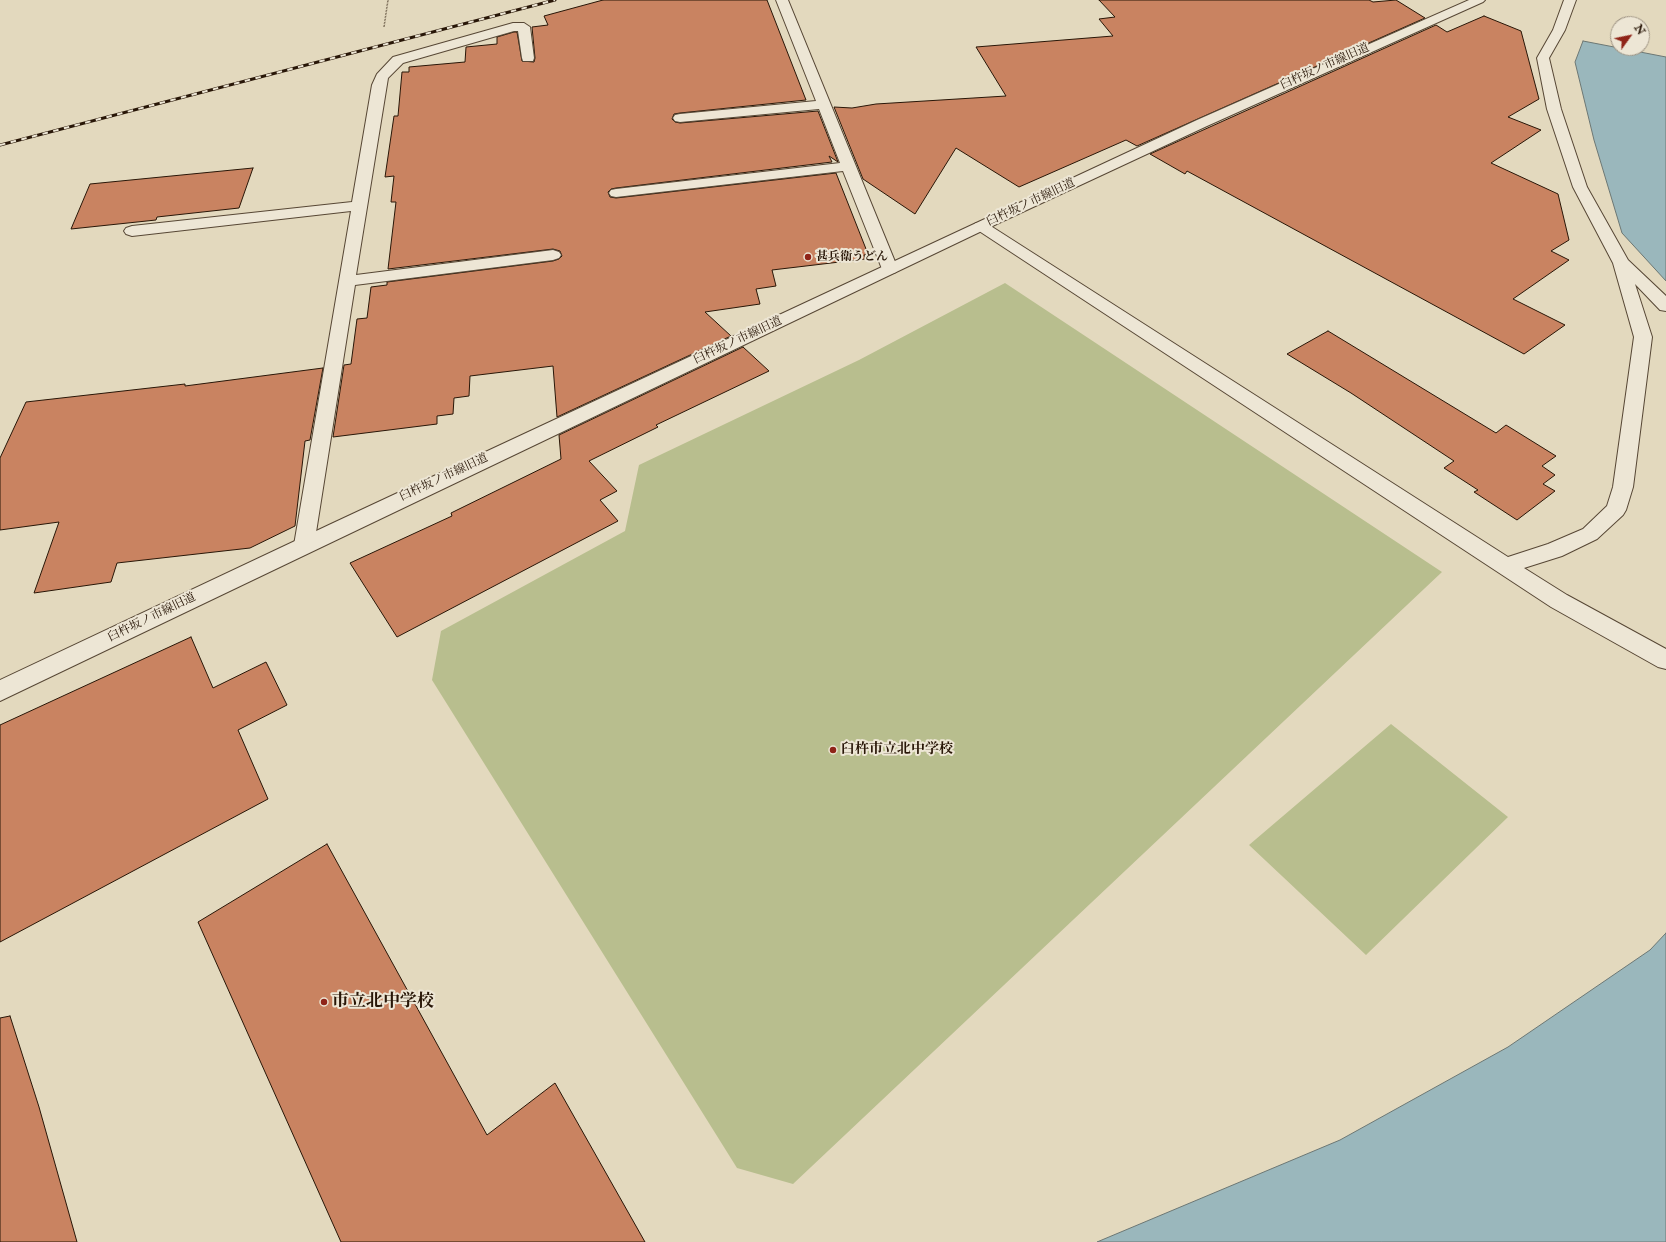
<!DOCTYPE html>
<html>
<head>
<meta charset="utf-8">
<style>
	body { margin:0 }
	#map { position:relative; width:1666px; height:1242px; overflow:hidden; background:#e3d9be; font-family:"IM FELL Double Pica",serif }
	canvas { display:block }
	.north { position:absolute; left:1610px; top:16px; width:40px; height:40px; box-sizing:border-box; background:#ede6d5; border:1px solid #9e9383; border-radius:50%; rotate:57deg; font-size:11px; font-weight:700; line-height:16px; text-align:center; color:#281607 }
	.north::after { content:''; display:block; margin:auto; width:14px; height:18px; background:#8f2418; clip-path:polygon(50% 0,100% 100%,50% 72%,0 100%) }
</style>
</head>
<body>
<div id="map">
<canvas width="1666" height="1242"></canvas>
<div class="north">N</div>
</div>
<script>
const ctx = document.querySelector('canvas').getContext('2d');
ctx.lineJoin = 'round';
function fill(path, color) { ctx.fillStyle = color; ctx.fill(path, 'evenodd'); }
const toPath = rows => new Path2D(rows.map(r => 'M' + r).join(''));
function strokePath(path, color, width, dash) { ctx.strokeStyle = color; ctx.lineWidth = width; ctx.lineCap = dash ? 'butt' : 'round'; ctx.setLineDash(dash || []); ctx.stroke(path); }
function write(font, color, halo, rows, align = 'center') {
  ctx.font = font + ' "IM FELL Double Pica","Noto Serif JP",serif'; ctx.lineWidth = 4; ctx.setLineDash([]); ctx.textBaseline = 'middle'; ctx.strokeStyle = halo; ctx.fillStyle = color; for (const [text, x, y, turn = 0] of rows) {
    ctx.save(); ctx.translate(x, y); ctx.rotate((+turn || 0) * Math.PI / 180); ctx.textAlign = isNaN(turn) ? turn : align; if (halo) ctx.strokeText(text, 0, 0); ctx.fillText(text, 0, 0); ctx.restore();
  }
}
fill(toPath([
	[1005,283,1442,572,793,1184,737,1168,432,680,441,631,625,531,639,465,859,360],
	[1391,724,1508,817,1366,955,1249,845]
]), '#b8be8e');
const water = toPath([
	[1583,41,1666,57,1666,281,1622,233,1594,140,1575,62,1583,41],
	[1666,933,1666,1242,1097,1242,1340,1140,1508,1047,1650,950,1666,933]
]);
fill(water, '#9ab7bc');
strokePath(water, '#6c7774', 1);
const building = toPath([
	[603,0,767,0,806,100,680,113,674,114,672,119,675,122,680,123,818,111,838,162,829,156,832,162,616,188,611,189,608,192,610,197,616,198,836,173,868,254,864,255,865,259,772,270,776,286,756,289,760,304,705,312,731,336,557,417,553,366,470,376,469,396,454,398,453,414,437,416,437,424,333,437,344,365,351,364,357,319,367,318,371,287,387,285,387,282,553,261,559,259,562,256,560,251,553,249,388,269,396,202,391,202,394,176,385,177,394,116,398,116,402,72,409,72,409,67,465,62,466,47,497,44,497,37,514,32,517,32,522,61,534,62,535,58,532,27,548,25,544,16,603,0],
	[1099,0,1369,0,1373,2,1396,0,1425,18,1137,146,1126,140,1019,187,956,148,915,214,863,179,834,107,852,108,876,104,1006,96,976,47,1113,36,1099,19,1115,17,1099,0],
	[1484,16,1521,31,1539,99,1508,117,1541,130,1491,163,1558,194,1569,240,1551,251,1569,260,1513,299,1565,325,1524,354,1187,171,1185,174,1150,154,1436,25,1447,32,1484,16],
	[253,168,239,208,157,217,156,220,71,229,90,184,253,168],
	[1328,331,1496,433,1506,425,1556,456,1542,466,1555,475,1543,484,1555,491,1517,520,1474,492,1478,490,1444,468,1454,461,1351,393,1287,354,1328,331],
	[743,347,769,371,656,425,658,427,589,461,617,491,600,500,618,521,397,637,350,563,452,516,451,513,561,459,559,435,743,347],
	[323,368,310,440,305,441,295,526,250,548,117,563,111,582,34,593,59,522,0,530,0,458,26,402,185,384,185,386,323,368],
	[191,637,213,688,266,662,287,705,238,730,268,799,0,942,0,725,191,637],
	[327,844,487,1135,555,1083,645,1242,341,1242,198,922,327,844],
	[10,1016,39,1107,77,1242,0,1242,0,1018,10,1016]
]);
fill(building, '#c98361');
strokePath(building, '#281607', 1);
const minor = toPath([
	[776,0,788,0,898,269,896,272,890,274,884,272,882,269,843,171,616,197,611,196,609,193,611,190,616,189,840,163,819,109,680,122,675,121,673,118,675,115,680,114,816,101,776,0],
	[1564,0,1576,0,1565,30,1549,58,1561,109,1587,187,1628,260,1666,296,1666,311,1660,310,1635,284,1652,337,1633,487,1626,510,1623,515,1597,539,1562,556,1524,568,1567,595,1666,649,1666,669,1658,667,1551,607,976,229,973,226,976,223,986,223,1508,557,1548,544,1583,529,1607,506,1613,487,1634,337,1613,263,1573,187,1547,109,1537,58,1553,30,1564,0],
	[513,23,524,23,530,27,534,58,533,61,523,61,522,58,518,31,514,31,403,63,388,78,356,275,553,250,559,252,561,255,559,258,553,260,355,285,314,545,311,551,304,553,297,551,294,545,351,211,132,236,126,234,124,231,126,228,132,226,352,202,372,85,377,74,393,57,513,23]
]);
const tertiary = toPath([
	[1469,0,1485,0,1483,2,1207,126,986,229,0,701,0,680,331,524,1197,120,1469,0]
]);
strokePath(minor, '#574735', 2);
strokePath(tertiary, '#574735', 2);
strokePath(toPath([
	[384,27,388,0]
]), '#281607', 1.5, [0.5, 1]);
fill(minor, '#ede6d5');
fill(tertiary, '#ede6d5');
const rail = toPath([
	[0,145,555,0]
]);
strokePath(rail, '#281607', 3);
strokePath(rail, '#ede6d5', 2, [5.5]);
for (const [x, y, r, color] of [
	[808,257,4,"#8f2418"],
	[833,750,4,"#8f2418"],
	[324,1002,4,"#8f2418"]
]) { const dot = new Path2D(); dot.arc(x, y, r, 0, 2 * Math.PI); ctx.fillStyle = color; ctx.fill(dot); strokePath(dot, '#ede6d5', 1.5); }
write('12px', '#281607', '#ede6d5', [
	["臼杵坂ノ市線旧道",1325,67,-24],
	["臼杵坂ノ市線旧道",1031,203,-25],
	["臼杵坂ノ市線旧道",738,341,-25],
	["臼杵坂ノ市線旧道",444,478,-25],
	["臼杵坂ノ市線旧道",152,618,-26]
]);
write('bold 12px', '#281607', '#ede6d5', [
	["甚兵衛うどん",816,257]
], 'left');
write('bold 14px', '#281607', '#ede6d5', [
	["臼杵市立北中学校",841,750]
], 'left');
write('bold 17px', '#281607', '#ede6d5', [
	["市立北中学校",332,1002]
], 'left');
</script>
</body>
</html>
